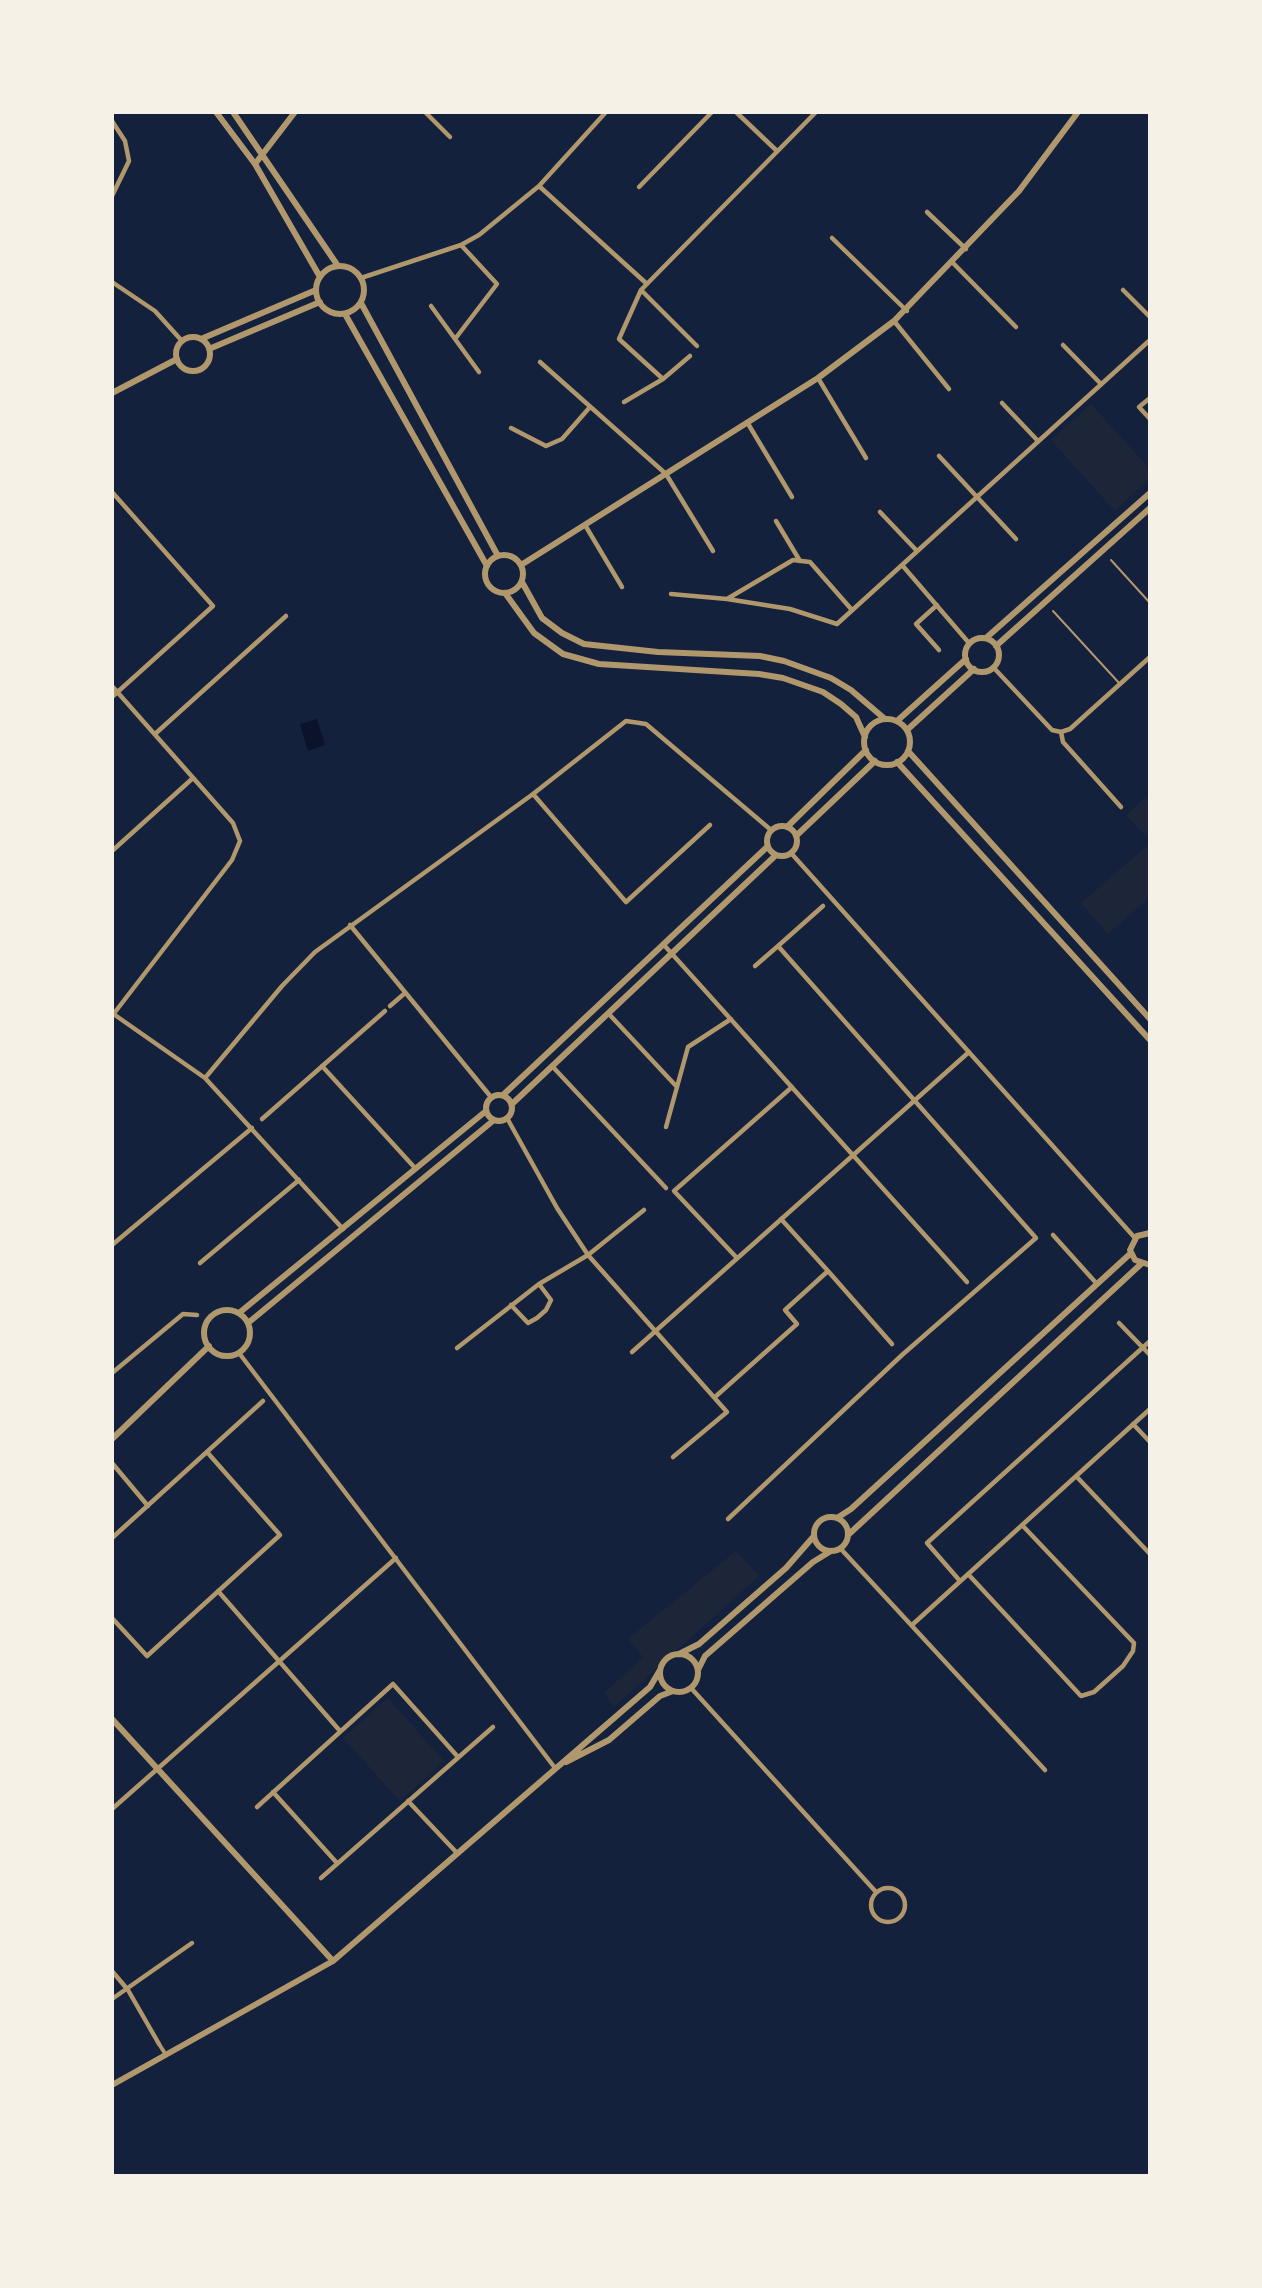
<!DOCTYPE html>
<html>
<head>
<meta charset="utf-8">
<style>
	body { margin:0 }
	#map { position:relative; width:1262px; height:2288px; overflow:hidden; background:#14213d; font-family:"Work Sans",sans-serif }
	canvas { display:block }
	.frame { position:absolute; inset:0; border:114px solid #f6f1e7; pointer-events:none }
</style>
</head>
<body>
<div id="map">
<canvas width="1262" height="2288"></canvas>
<div class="frame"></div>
</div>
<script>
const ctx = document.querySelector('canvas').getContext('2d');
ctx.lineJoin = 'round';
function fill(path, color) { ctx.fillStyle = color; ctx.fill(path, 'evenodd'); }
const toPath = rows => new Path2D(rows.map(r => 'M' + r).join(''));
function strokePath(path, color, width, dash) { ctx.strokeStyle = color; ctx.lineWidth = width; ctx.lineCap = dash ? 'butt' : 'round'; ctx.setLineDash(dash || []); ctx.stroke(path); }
fill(toPath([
	[1091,404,1149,468,1149,479,1115,511,1051,440],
	[1149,794,1149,840,1126,815],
	[1149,844,1149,898,1108,934,1081,903],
	[736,1551,759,1576,614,1707,604,1693,643,1657,628,1639],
	[388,1698,444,1761,400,1801,343,1738]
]), '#1d2539');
fill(toPath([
	[317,719,325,745,308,751,300,724]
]), '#0b132b');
strokePath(toPath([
	[1111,560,1150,603],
	[1053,611,1120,684]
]), '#b1986c', 2);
strokePath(toPath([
	[159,2044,166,2055]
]), '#b1986c', 4);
strokePath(toPath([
	[425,112,450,137],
	[736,112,777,151],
	[112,121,125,141,129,161,112,196],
	[539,186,647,284],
	[639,187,712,112],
	[927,212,966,249],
	[832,238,907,311],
	[953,263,1016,327],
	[361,278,461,245,479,235,539,186,606,112],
	[112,282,155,311,182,341],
	[641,290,619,339,663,379],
	[1123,290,1150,317],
	[431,306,479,372],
	[894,321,949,389],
	[455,339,497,284,461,245],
	[1063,345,1101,384],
	[697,346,641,290,816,112],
	[540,362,666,474,713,551],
	[818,378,866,458],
	[1150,398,1139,407,1150,419],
	[624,402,663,379,690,356],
	[1002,403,1038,441],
	[747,422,792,497],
	[511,428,546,446,562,439,590,407],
	[939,456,1016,539],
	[112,492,213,606,112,697],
	[880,512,917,551],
	[776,521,800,561],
	[585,525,622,587],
	[671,594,727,599,790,609,837,624,902,565],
	[727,599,793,560,810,562,852,610],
	[937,605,916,624,939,650],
	[969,643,902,565,1150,340],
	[993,667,1052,730,1061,732,1070,729,1150,657],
	[112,686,233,823,240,841,232,860,112,1016],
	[1061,732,1063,742,1121,807],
	[155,734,286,616],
	[533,794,626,902,710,825],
	[112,851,193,778],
	[791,853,1135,1238],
	[350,925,491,1097],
	[664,945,967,1282],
	[755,966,778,946],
	[390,1006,405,993],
	[112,1013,205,1078,343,1229],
	[608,1013,677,1087],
	[322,1066,415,1168],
	[552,1066,666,1188],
	[205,1078,282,986,315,952,533,794,626,721,646,724,771,830],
	[507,1118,557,1208,588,1255,727,1412,673,1457],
	[262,1119,385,1011],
	[666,1127,688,1047,731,1019],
	[1053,1235,1097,1284],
	[112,1245,252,1128],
	[737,1258,674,1191,792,1087],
	[200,1263,299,1180],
	[828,1271,892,1344],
	[511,1305,528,1323,537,1318,546,1310,551,1300,539,1284],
	[1119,1323,1150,1355],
	[457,1348,539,1284,588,1255,644,1210],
	[632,1352,969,1052],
	[239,1353,555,1768],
	[112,1373,183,1314,197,1315],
	[715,1397,797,1324,785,1310,828,1271,781,1219],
	[1133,1424,1150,1442],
	[112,1463,148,1506],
	[1076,1476,1150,1554],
	[728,1519,902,1355,1036,1238,778,946,823,906],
	[112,1538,263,1401],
	[840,1548,1045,1770],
	[968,1574,1081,1696,1094,1692,1123,1666,1133,1651,1134,1643,1022,1525],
	[960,1581,927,1543,1150,1341],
	[218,1591,340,1731],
	[112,1618,147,1656,280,1535,207,1452],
	[912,1625,1150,1409],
	[691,1688,876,1892],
	[273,1792,337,1863],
	[408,1801,457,1853],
	[257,1807,393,1684,458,1757],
	[112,1809,396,1558],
	[321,1878,493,1727],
	'871 1905a17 17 0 1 1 34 0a17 17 0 1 1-34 0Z',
	[112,1971,128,1990,159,2044],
	[112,1999,192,1943]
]), '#b1986c', 4.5);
strokePath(toPath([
	[216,112,255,164,320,277],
	[233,112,338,266],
	[255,164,295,112],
	'316 290a24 24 0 1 1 48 0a24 24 0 1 1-48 0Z',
	[361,303,498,556],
	[345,314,487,566],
	'176 354a17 17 0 1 1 34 0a17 17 0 1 1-34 0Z',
	[201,339,316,290],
	[209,349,320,302],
	[112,393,177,359],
	'485 574a19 19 0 1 1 38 0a19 19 0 1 1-38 0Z',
	[521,565,818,378,894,321,1019,191,1078,112],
	[522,582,542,618,562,633,584,644,658,652,760,656,784,661,831,678,851,690,885,719],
	[505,593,534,633,563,654,599,664,759,674,783,678,823,692,841,704,856,717,865,737],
	[986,638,1150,493],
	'965 655a17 17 0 1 1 34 0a17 17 0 1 1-34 0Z',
	[996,646,1150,508],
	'864 742a23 23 0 1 1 46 0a23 23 0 1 1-46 0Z',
	[897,721,966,659],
	[907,730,974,669],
	[908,751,1150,1019],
	[897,762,1150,1040],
	'767 841a15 15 0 1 1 30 0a15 15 0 1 1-30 0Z',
	[787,827,866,750],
	[796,836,875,761],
	'486 1108a13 13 0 1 1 26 0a13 13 0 1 1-26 0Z',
	[503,1095,767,847],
	[512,1104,776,855],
	[1150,1233,1137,1236,1130,1250,1135,1260,1150,1265],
	'204 1333a23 23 0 1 1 46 0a23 23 0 1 1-46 0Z',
	[239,1313,486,1111],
	[248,1323,494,1120],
	[112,1439,209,1346],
	'814 1534a17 17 0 1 1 34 0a17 17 0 1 1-34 0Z',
	[837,1518,851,1509,1131,1253],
	[848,1535,1141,1264],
	[679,1654,699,1644,786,1568,814,1536],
	'660 1673a19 19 0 1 1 38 0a19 19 0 1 1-38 0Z',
	[698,1670,705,1656,813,1562,831,1551],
	[112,1719,333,1961],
	[566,1762,609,1740,660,1696,673,1691],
	[112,2085,333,1961,650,1687,660,1670]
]), '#b1986c', 6);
</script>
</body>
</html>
